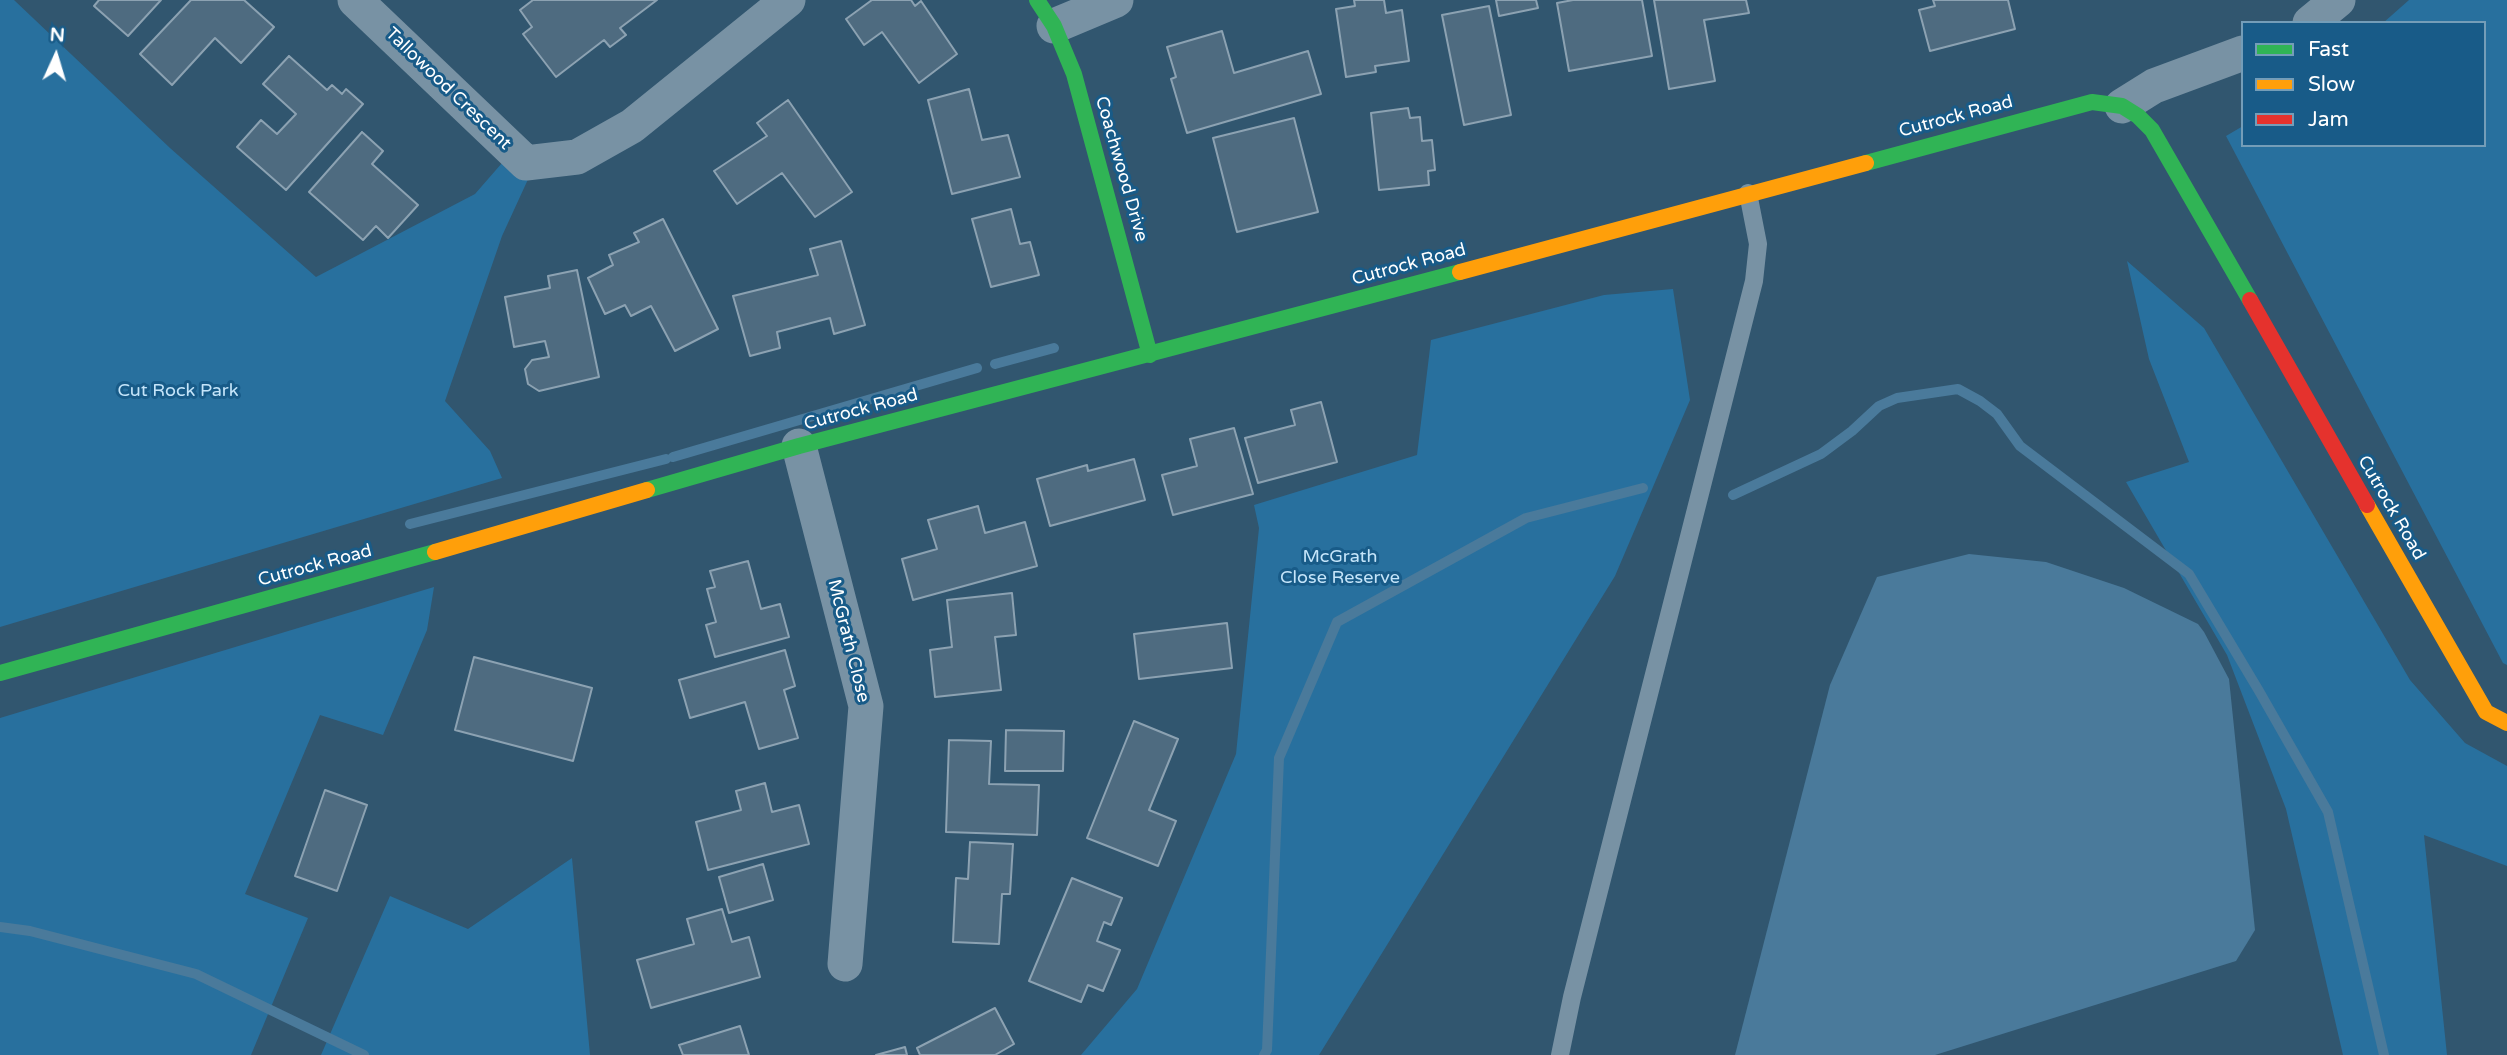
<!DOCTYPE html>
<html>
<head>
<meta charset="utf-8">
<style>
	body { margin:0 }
	#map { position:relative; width:2507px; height:1055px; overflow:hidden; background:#31566f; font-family:"Varela Round",sans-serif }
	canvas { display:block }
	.legend { position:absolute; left:2241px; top:21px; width:245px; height:126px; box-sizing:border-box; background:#185b88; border:2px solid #749db8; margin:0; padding:9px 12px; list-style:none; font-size:21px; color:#fff }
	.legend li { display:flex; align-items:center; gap:14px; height:35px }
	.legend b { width:35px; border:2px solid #749db8 }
	.north { position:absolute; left:21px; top:21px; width:70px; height:70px; -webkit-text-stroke:5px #185b88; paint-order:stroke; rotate:4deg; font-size:19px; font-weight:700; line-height:28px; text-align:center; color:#fff }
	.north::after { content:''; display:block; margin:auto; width:24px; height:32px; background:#fff; clip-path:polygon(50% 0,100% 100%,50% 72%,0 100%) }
</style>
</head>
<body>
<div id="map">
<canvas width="2507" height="1055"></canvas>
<ul class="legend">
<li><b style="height:9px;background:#30b455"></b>Fast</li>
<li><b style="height:9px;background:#ff9f0a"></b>Slow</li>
<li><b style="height:9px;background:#e5322d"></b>Jam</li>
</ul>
<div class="north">N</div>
</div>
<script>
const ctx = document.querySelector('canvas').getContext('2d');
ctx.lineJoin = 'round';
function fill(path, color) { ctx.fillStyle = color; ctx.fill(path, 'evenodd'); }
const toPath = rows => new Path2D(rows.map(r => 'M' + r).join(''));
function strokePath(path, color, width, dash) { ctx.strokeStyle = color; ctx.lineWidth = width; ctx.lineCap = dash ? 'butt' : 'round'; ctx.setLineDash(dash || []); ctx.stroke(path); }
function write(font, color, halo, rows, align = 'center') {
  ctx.font = font + ' "Varela Round",sans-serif'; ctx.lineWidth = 6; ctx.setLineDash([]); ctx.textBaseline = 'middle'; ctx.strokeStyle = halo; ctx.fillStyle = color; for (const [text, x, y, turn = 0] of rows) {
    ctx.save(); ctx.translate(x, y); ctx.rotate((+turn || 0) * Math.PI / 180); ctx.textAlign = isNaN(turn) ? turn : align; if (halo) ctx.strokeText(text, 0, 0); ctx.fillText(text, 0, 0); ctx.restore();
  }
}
fill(toPath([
	[0,0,14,0,170,148,316,277,475,194,502,163,530,175,502,236,445,401,490,451,502,478,0,627],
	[2409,0,2507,0,2507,665,2503,663,2226,136,2243,126,2243,145,2484,145,2484,23,2383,23],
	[2127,261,2204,328,2410,680,2465,743,2507,766,2507,866,2424,835,2447,1055,2343,1055,2286,809,2227,655,2126,482,2189,462,2149,359],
	[1673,289,1690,400,1615,576,1319,1055,1081,1055,1137,989,1236,754,1259,528,1254,505,1417,455,1431,340,1604,295],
	[434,587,427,630,383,735,320,715,245,894,308,918,251,1055,0,1055,0,718],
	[572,858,590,1055,321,1055,390,896,468,929]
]), '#28709e');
fill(toPath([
	[1969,554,2046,562,2124,588,2198,624,2204,632,2229,679,2255,930,2236,961,1935,1055,1735,1055,1830,685,1877,577]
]), '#4a7a9b');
strokePath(toPath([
	[995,364,1054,348],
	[673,457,977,368],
	[1733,495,1821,454,1852,431,1879,406,1897,398,1958,389,1980,401,1997,414,2020,446,2189,574,2259,691,2328,812,2384,1055],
	[410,524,666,459],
	[0,927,30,931,196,974,364,1055],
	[1264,1055,1267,1050,1279,758,1337,622,1526,518,1643,488]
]), '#4a7a9b', 10);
const building = toPath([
	[99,0,161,0,128,36,94,6,99,0],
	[191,0,244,0,274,27,241,63,215,38,172,85,140,54,191,0],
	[533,0,657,0,620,28,626,35,610,47,604,40,556,77,523,34,532,27,520,10,533,0],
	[872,0,911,0,915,6,921,1,957,54,919,83,882,32,864,45,846,19,872,0],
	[1354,0,1384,0,1386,13,1402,10,1409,61,1375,66,1376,72,1346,77,1336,9,1355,6,1354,0],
	[1496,0,1536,0,1538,8,1499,16,1496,0],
	[1573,0,1642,0,1652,56,1569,71,1557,3,1573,0],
	[1654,0,1746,0,1749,13,1704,20,1715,81,1669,89,1654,0],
	[1933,0,2008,0,2015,29,1930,51,1919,10,1935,6,1933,0],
	[1489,6,1511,115,1464,125,1442,15,1489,6],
	[1222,31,1234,73,1308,51,1321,94,1187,133,1171,79,1176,77,1167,47,1222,31],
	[289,56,327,90,332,85,342,94,346,89,363,104,286,190,237,147,261,120,277,134,296,114,263,84,289,56],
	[969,89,982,140,1008,135,1020,177,952,194,928,100,969,89],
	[788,100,852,192,815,217,782,173,737,204,714,171,767,136,757,123,788,100],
	[1408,108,1410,118,1420,117,1422,141,1432,140,1435,170,1428,171,1429,185,1379,190,1371,113,1408,108],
	[1294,118,1318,212,1237,232,1213,138,1294,118],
	[362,132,383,151,372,164,418,205,388,238,376,226,363,240,309,192,362,132],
	[1011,209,1020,244,1030,242,1039,275,991,287,972,219,1011,209],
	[663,219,718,329,675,351,651,306,631,316,625,305,605,314,588,278,613,265,609,255,639,242,634,233,663,219],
	[841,241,865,325,834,334,830,318,777,332,780,348,750,356,733,296,818,275,810,249,841,241],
	[577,270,599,377,539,391,528,384,525,369,532,360,549,357,545,341,514,347,505,297,550,288,548,276,577,270],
	[1321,402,1337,462,1258,483,1245,438,1295,425,1291,410,1321,402],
	[1234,428,1253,494,1173,515,1162,475,1197,466,1190,439,1234,428],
	[1134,459,1145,500,1050,526,1037,479,1087,465,1088,471,1134,459],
	[978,506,985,533,1025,522,1037,566,913,600,902,559,937,549,928,520,978,506],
	[748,561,761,609,780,604,789,637,715,657,706,625,716,622,707,589,715,587,710,571,748,561],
	[1012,593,1016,635,995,637,1001,690,935,697,930,650,952,647,947,600,1012,593],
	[1227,623,1232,668,1139,679,1134,634,1227,623],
	[785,650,795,686,784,690,798,738,759,749,745,702,690,718,679,680,785,650],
	[474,657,592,688,573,761,455,730,474,657],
	[1134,721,1178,739,1149,810,1176,821,1158,866,1087,838,1134,721],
	[1006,730,1064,731,1063,771,1005,771,1006,730],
	[949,740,991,741,989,784,1039,785,1037,835,946,832,949,740],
	[765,783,772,812,799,805,809,844,708,870,696,822,741,810,736,791,765,783],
	[325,790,367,805,337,891,295,876,325,790],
	[970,842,1013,844,1010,894,1002,894,999,944,953,942,956,878,968,879,970,842],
	[763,864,773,900,729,913,719,877,763,864],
	[1072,878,1122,898,1111,925,1104,922,1097,941,1120,950,1103,991,1088,985,1081,1002,1029,981,1072,878],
	[722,909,732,942,749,937,760,977,651,1008,637,960,694,944,687,919,722,909],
	[995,1008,1014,1044,995,1055,920,1055,917,1048,995,1008],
	[740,1026,749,1055,683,1055,679,1045,740,1026],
	[905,1047,907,1055,876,1055,905,1047]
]);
fill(building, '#4e6b80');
strokePath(building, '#8ca2b2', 2);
strokePath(toPath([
	[1560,1055,1572,997,1754,281,1758,244,1748,193]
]), '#7892a4', 18);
strokePath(toPath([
	[355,0,526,163,577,157,632,126,788,0],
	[2310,23,2338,0],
	[1054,26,1116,0],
	[2122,106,2154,86,2243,53],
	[799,446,866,706,845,964]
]), '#7892a4', 35);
strokePath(toPath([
	[1037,0,1054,26,1074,74,1150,355],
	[1866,163,2092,102,2122,106,2138,116,2152,130,2250,300],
	[647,490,799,446,1460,272],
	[0,673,435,552]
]), '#30b455', 16);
strokePath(toPath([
	[1460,272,1866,163],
	[2367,505,2486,712,2507,723],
	[435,552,647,490]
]), '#ff9f0a', 16);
strokePath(toPath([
	[2250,300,2367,505]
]), '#e5322d', 16);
write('18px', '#fff', '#185b88', [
	["Tallowood Crescent",448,89,44],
	["Cutrock Road",1956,117,-15],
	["Coachwood Drive",1121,169,74],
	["Cutrock Road",1409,265,-15],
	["Cutrock Road",861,410,-15],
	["Cutrock Road",2391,508,60],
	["Cutrock Road",315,566,-15],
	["McGrath Close",848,641,76]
]);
write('18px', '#c5e5fa', '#185b88', [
	["Cut Rock Park",178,391],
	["McGrath",1340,557],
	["Close Reserve",1340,578]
]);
</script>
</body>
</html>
